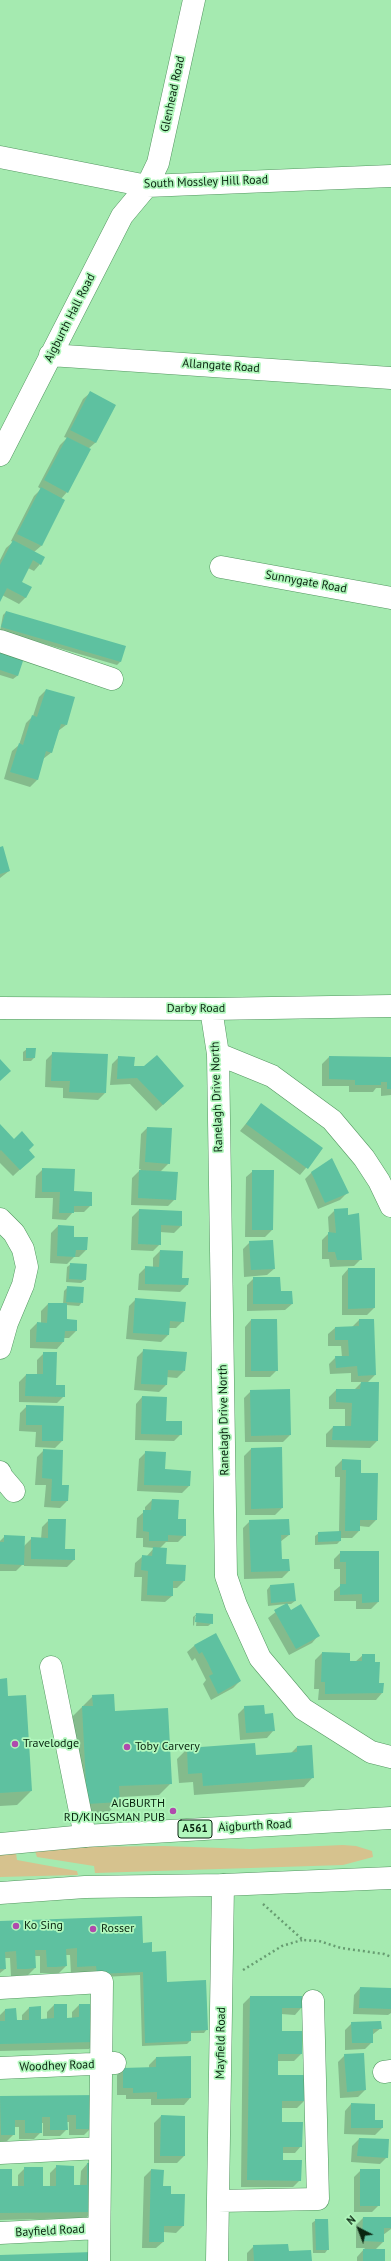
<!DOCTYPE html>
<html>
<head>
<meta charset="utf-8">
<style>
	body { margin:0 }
	#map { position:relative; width:391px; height:2261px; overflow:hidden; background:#a5eab0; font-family:"PT Sans",sans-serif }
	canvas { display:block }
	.north { position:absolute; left:339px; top:2209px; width:40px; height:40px; -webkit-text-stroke:3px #b2f8bd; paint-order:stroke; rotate:318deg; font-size:11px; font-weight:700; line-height:16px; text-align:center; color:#092510 }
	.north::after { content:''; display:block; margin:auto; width:14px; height:18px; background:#092510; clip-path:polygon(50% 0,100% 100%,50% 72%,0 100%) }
</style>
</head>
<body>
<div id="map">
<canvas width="391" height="2261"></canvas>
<div class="north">N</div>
</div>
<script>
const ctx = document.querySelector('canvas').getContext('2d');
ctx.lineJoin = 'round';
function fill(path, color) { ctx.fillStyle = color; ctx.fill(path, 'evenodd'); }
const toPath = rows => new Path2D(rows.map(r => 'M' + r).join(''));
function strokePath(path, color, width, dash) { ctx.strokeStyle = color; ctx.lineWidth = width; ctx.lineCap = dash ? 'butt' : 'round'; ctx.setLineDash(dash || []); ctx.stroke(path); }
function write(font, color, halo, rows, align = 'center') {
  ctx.font = font + ' "PT Sans",sans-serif'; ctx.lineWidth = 3.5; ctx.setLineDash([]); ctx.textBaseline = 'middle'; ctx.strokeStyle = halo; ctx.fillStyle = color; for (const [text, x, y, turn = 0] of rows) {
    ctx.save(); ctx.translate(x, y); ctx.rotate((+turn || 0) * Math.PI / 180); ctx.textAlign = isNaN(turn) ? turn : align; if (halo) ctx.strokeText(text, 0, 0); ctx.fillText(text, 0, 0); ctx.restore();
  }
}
fill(toPath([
	[343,1845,356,1846,372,1851,373,1857,343,1865,95,1873,94,1866,37,1857,35,1851,72,1847,164,1846,250,1849],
	[16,1853,17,1860,77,1871,78,1875,0,1877,0,1855]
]), '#d6c28e');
fill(toPath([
	[90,393,115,406,95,443,88,449,67,492,61,499,64,501,41,546,34,552,40,564,34,571,28,568,21,582,26,597,19,604,2,595,0,600,0,560,6,548,13,542,11,541,34,496,41,489,38,487,60,445,67,438,64,437,83,399],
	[6,612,125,647,120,662,117,665,0,631,3,615],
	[0,651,22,659,17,676,13,679,0,675],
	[46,690,66,725,58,731,52,752,43,759,37,780,30,787,4,779,12,751,19,745,26,723,33,716,39,697],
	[0,848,9,871,0,878],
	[27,1049,34,1058,31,1061,23,1061,23,1052],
	[53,1053,105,1093,98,1100,63,1098,63,1088,45,1087,46,1060],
	[119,1057,133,1067,176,1093,156,1111,130,1084,110,1085,112,1064],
	[329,1057,391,1058,391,1095,381,1096,381,1088,376,1088,373,1092,349,1092,349,1086,322,1086,322,1064],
	[261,1105,322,1149,300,1175,240,1131],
	[0,1126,13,1141,28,1150,27,1163,13,1176,0,1163],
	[147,1128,169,1163,160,1172,175,1199,168,1206,131,1205,132,1178,141,1169,139,1169,141,1134],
	[43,1169,73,1192,91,1205,84,1212,73,1212,66,1220,52,1219,53,1198,35,1198,36,1176],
	[253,1171,272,1230,265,1237,245,1237,246,1177],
	[312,1172,347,1193,340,1200,318,1209,305,1179],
	[139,1210,181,1226,174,1233,160,1232,160,1244,153,1251,131,1250,132,1217],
	[335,1210,347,1216,361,1259,354,1266,330,1267,329,1259,322,1259,322,1240,329,1233,328,1217],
	[58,1226,86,1250,79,1257,74,1257,67,1264,50,1263,51,1233],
	[250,1242,274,1269,267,1275,244,1277,243,1249],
	[160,1251,187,1285,180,1292,138,1290,139,1274,146,1267,153,1267,153,1258],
	[71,1264,85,1280,81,1283,66,1282,67,1267],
	[348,1269,374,1308,367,1315,342,1315,342,1276],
	[254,1278,280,1292,292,1304,285,1310,247,1311,247,1285],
	[68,1287,82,1302,79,1306,66,1305,66,1320,76,1331,69,1338,64,1338,63,1342,57,1349,30,1348,30,1330,37,1323,41,1323,41,1311,48,1304,63,1304,64,1291],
	[136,1299,183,1321,176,1328,168,1328,168,1335,161,1342,126,1339,129,1306],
	[251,1320,277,1370,270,1377,245,1377,245,1327],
	[359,1320,375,1375,367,1383,377,1441,370,1448,326,1447,326,1434,333,1427,345,1427,345,1409,329,1409,329,1397,336,1390,354,1390,362,1382,351,1382,351,1373,330,1374,329,1364,336,1357,342,1357,341,1346,328,1346,328,1334,335,1328,352,1327],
	[144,1350,184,1371,177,1378,166,1377,166,1385,159,1392,134,1390,137,1357],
	[44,1353,55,1386,64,1396,57,1403,19,1402,19,1382,26,1375,37,1375,37,1360],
	[251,1391,290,1435,283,1442,245,1442,244,1398],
	[142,1397,165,1422,181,1434,174,1441,135,1440,136,1404],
	[27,1406,62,1441,55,1448,35,1447,36,1432,19,1431,20,1413],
	[281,1448,282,1508,275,1515,245,1515,244,1456,251,1449],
	[44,1450,67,1501,60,1508,44,1507,46,1485,35,1485,37,1457],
	[146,1452,164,1470,190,1472,189,1486,182,1493,137,1491,139,1459],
	[342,1460,360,1474,376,1520,369,1527,359,1526,359,1531,352,1538,340,1538,340,1541,337,1544,315,1545,315,1536,319,1533,339,1532,340,1477,335,1477,335,1467],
	[152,1500,177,1520,185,1535,178,1542,166,1542,159,1549,165,1565,184,1581,177,1588,172,1588,172,1596,165,1602,141,1601,142,1577,134,1577,135,1563,142,1557,146,1557,154,1548,143,1547,143,1538,136,1538,137,1518,145,1511,145,1507],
	[49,1520,64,1550,74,1550,74,1560,67,1567,24,1566,24,1563,16,1571,0,1571,0,1541,4,1537,23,1547,32,1538,41,1539,42,1527],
	[250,1521,289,1535,280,1542,281,1561,289,1571,282,1578,244,1579,243,1528],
	[341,1552,378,1552,378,1602,371,1609,356,1609,356,1601,334,1601,334,1591,340,1586,340,1569,334,1569,334,1559],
	[270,1586,295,1601,291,1604,287,1604,291,1611,318,1636,312,1643,289,1655,268,1618,286,1604,268,1606,267,1590],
	[197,1614,212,1623,208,1626,196,1626,197,1616,195,1616,194,1626,193,1625,193,1617],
	[216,1635,240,1681,233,1688,211,1700,203,1684,206,1680,195,1658,192,1661,187,1652,194,1646],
	[322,1653,349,1662,355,1662,363,1655,378,1684,383,1684,382,1693,376,1700,318,1700,319,1689,314,1689,315,1660],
	[0,1680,7,1697,31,1791,17,1805,0,1806],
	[93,1696,114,1712,171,1783,159,1795,119,1797,119,1801,108,1813,75,1815,70,1719],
	[245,1707,264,1715,273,1731,267,1738,240,1740,238,1714],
	[297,1747,313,1777,304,1787,194,1795,193,1782,179,1783,177,1759,187,1749,255,1756,290,1754],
	[0,1922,142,1944,151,1953,166,1983,207,2029,204,2033,190,2033,190,2041,187,2044,142,2046,140,1975,104,1977,71,1974,70,1955,65,1955,66,1966,59,1973,40,1973,40,1956,34,1956,35,1968,28,1975,11,1976,10,1958,4,1958,5,1969,0,1973],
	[360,1988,391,1989,391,2013,388,2015,353,2014,354,1995],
	[250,1997,301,2008,295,2015,281,2014,281,2032,301,2054,294,2061,277,2061,277,2076,304,2101,297,2108,281,2108,281,2123,301,2146,295,2153,282,2153,282,2161,300,2180,293,2187,241,2187,243,2004],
	[54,2005,66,2019,72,2019,72,2012,79,2005,90,2017,96,2042,89,2049,0,2051,0,2015,5,2010,16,2021,22,2021,22,2015,29,2008,40,2020,47,2019,47,2012],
	[352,2023,381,2028,372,2035,372,2042,365,2049,345,2050,345,2030],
	[345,2055,365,2090,358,2097,340,2098,338,2062],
	[156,2058,190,2098,184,2105,151,2105,151,2099,126,2099,126,2095,117,2095,117,2075,123,2069,149,2068,149,2065],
	[97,2096,91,2128,84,2135,69,2135,69,2122,66,2122,67,2129,60,2136,43,2136,43,2123,41,2123,41,2132,34,2139,19,2139,19,2127,14,2127,14,2134,7,2141,0,2141,0,2098],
	[351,2104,374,2121,382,2128,375,2135,344,2134,345,2111],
	[161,2116,184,2156,177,2163,154,2163,154,2123],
	[359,2139,387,2157,380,2164,351,2162,352,2146],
	[87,2164,93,2211,86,2218,0,2220,0,2170,11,2187,18,2187,18,2175,25,2168,42,2187,50,2187,50,2173,57,2166,73,2186,80,2186,81,2171],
	[151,2170,170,2195,183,2226,176,2233,163,2232,163,2242,156,2248,142,2248,144,2177],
	[361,2170,379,2205,372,2212,354,2212,354,2177],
	[363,2218,391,2218,391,2229,383,2235,383,2242,375,2250,384,2261,357,2261,357,2257,365,2248,356,2248,356,2225],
	[316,2220,328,2249,325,2253,313,2253,312,2223],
	[254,2246,288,2252,311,2261,247,2261,247,2253]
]), '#0003');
fill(toPath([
	[90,391,116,405,96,443,70,430],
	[67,437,91,449,68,493,44,480],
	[41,487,65,500,42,546,17,534],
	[13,540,45,557,41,565,33,560,22,582,32,587,26,598,7,588,0,602,0,565],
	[6,611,126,646,121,662,1,627],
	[0,650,24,658,18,676,0,670],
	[46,689,75,697,67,725,61,724,52,753,46,751,38,780,10,772,19,743,23,745,32,715,37,717],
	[3,846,10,871,0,874,0,847],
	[26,1048,36,1048,35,1058,26,1058],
	[52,1052,108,1054,106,1093,69,1092,70,1081,51,1081],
	[157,1055,184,1086,163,1105,137,1078,117,1079,118,1056,135,1057,134,1066,144,1066],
	[329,1056,391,1057,391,1089,387,1089,387,1082,381,1082,381,1085,355,1085,355,1080,329,1079],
	[0,1059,11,1071,0,1081],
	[261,1103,323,1148,308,1169,246,1124],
	[0,1124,14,1139,22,1131,34,1145,29,1150,35,1157,20,1170,1,1150,0,1151],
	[147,1127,172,1128,170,1164,145,1162],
	[332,1158,349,1193,325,1203,311,1172],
	[42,1168,75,1169,74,1191,92,1192,92,1206,74,1206,74,1213,59,1213,60,1192,42,1192],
	[139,1170,178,1172,176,1200,138,1198],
	[252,1170,274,1170,273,1230,252,1230],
	[348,1208,348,1215,359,1213,362,1260,337,1260,335,1252,328,1252,328,1232,336,1233,334,1209],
	[139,1209,182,1211,182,1226,161,1225,161,1245,138,1244],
	[58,1225,74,1226,74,1237,88,1237,87,1250,76,1250,75,1257,57,1256],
	[273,1240,275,1269,251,1270,249,1241],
	[160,1250,183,1251,182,1278,189,1278,188,1285,145,1284,145,1266,159,1267],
	[70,1263,87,1264,86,1280,69,1279],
	[348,1268,375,1268,375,1308,348,1309],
	[253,1277,280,1277,281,1291,292,1291,293,1304,253,1304],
	[67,1286,84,1287,83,1303,66,1302],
	[135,1298,186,1302,184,1322,170,1321,169,1335,133,1333],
	[48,1303,67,1303,67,1319,77,1320,77,1331,65,1331,64,1342,36,1342,37,1322,47,1323],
	[251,1319,277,1319,278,1371,251,1371],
	[359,1319,374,1319,376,1375,358,1376,357,1366,336,1368,335,1356,349,1356,348,1340,335,1340,335,1327,359,1326],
	[143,1349,187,1352,185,1371,168,1370,167,1385,141,1384],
	[43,1352,57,1352,56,1385,65,1385,65,1397,25,1396,26,1374,43,1374],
	[361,1382,379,1382,378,1441,332,1440,333,1426,351,1426,352,1403,336,1402,336,1389,360,1389],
	[290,1389,291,1435,251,1436,250,1390],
	[142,1396,167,1397,166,1421,182,1421,182,1435,141,1434],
	[26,1405,64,1406,63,1441,42,1441,42,1425,26,1425],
	[282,1447,283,1508,251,1509,251,1448],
	[43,1449,63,1450,62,1485,69,1485,68,1501,51,1501,52,1479,42,1478],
	[145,1451,166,1452,165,1469,191,1471,190,1486,144,1485],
	[342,1459,361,1460,361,1473,378,1473,377,1520,360,1520,360,1531,345,1531,346,1470,342,1470],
	[152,1499,179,1500,178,1519,186,1519,186,1536,168,1535,168,1541,149,1541,149,1532,143,1531,143,1510,151,1510],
	[48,1519,66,1519,65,1549,75,1549,75,1560,31,1559,31,1537,48,1538],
	[289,1519,290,1535,281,1535,282,1559,289,1559,290,1571,251,1572,249,1520],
	[341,1531,341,1541,318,1542,318,1532],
	[4,1535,25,1536,24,1565,0,1564,0,1542,4,1542],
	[153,1547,167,1548,166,1564,186,1565,185,1581,173,1581,173,1596,147,1595,148,1571,141,1570,142,1555,152,1556],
	[340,1551,379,1551,379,1602,362,1603,362,1594,340,1595,340,1584,346,1584,346,1562,340,1562],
	[294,1583,296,1601,271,1603,270,1585],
	[287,1603,291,1610,301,1604,320,1636,296,1649,274,1610],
	[196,1613,213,1614,213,1624,195,1622],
	[216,1633,241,1681,218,1694,209,1676,213,1674,208,1663,202,1652,199,1654,194,1645],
	[322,1652,350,1653,350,1661,362,1661,362,1654,375,1654,375,1662,380,1662,379,1683,384,1683,383,1693,325,1694,325,1682,321,1682],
	[7,1678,8,1696,26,1695,32,1791,0,1793,0,1679],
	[114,1694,115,1711,168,1708,172,1784,119,1786,120,1802,87,1804,82,1706,93,1706,92,1695],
	[264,1705,265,1714,273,1713,275,1731,246,1733,244,1706],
	[255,1743,256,1755,297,1752,297,1746,312,1745,314,1778,203,1786,202,1773,188,1774,187,1748],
	[142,1916,143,1943,152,1942,152,1952,166,1951,167,1982,206,1980,208,2030,191,2031,191,2041,145,2043,143,1972,97,1974,96,1966,77,1967,77,1948,66,1949,67,1966,56,1967,47,1967,46,1950,35,1950,36,1968,27,1969,17,1969,16,1951,5,1952,6,1969,0,1969,0,1921],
	[360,1987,391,1988,391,2009,359,2008],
	[250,1996,302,1996,302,2008,282,2008,282,2031,302,2031,302,2054,278,2054,278,2075,305,2075,305,2101,282,2101,282,2122,303,2122,302,2147,283,2147,283,2160,302,2160,301,2181,247,2180],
	[54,2004,67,2004,67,2018,79,2017,79,2004,90,2004,91,2016,97,2042,0,2044,0,2021,5,2021,5,2009,16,2008,17,2020,29,2020,29,2007,41,2006,41,2019,54,2018],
	[381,2021,382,2029,373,2029,373,2043,352,2043,351,2022],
	[364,2053,366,2090,347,2092,344,2054],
	[191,2056,191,2098,157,2099,157,2092,133,2093,133,2088,123,2088,123,2068,156,2067,156,2057],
	[98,2095,92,2129,76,2129,76,2115,67,2115,68,2130,50,2130,50,2117,42,2117,42,2133,25,2133,25,2120,15,2120,15,2135,1,2135,0,2096],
	[351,2103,375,2104,375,2120,383,2120,383,2128,351,2128],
	[161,2115,185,2116,185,2156,160,2156],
	[359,2138,389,2139,388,2158,357,2156],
	[87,2163,95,2163,94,2212,0,2213,0,2169,12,2169,12,2186,24,2186,24,2167,43,2167,43,2186,56,2186,56,2165,74,2166,74,2185,87,2185],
	[151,2169,164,2170,163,2186,171,2186,171,2194,185,2194,184,2226,164,2226,164,2242,149,2242],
	[360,2169,380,2169,380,2206,360,2206],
	[363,2217,391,2217,391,2228,384,2228,384,2242,362,2241],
	[315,2219,328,2219,329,2250,316,2250],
	[288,2244,289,2251,311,2250,312,2261,254,2261,253,2245],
	[363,2249,385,2249,385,2261,363,2261],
	[93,2252,93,2261,0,2261,0,2255]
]), '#5ec1a0');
const minor = toPath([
	[0,157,147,186,391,176],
	[50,355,391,378],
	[0,455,122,216,147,186,158,163,194,0],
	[221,567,391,598],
	[0,641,112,679],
	[0,1008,211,1009,391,1006],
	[211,1009,218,1054,226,1576,236,1605,260,1658,303,1709,371,1752,391,1757],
	[218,1054,272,1076,332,1120,364,1158,379,1181,391,1206],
	[0,1219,14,1233,23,1249,27,1267,23,1285,7,1323,0,1348],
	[0,1472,2,1477,14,1491],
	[51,1667,85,1836],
	[0,1988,102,1982,99,2261],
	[0,2068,115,2063],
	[384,2072,391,2071],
	[0,2153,100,2148],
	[218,2201,318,2199,313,2001],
	[0,2233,99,2228],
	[217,2261,223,1885]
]);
const highway = toPath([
	[0,1844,85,1836,391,1818],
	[0,1893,85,1887,223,1885,391,1878]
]);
strokePath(minor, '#539660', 23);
strokePath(highway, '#539660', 23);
strokePath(toPath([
	[263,1904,303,1940,319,1941,341,1948,384,1954,391,1957],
	[243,1970,282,1946,302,1940]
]), '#679c71', 2.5, [2, 3]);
strokePath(minor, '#fff', 22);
strokePath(highway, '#fff', 22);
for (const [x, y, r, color] of [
	[15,1744,4,"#b04aad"],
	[127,1747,4,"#b04aad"],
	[173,1811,4,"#b04aad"],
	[16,1926,4,"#b04aad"],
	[93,1929,4,"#b04aad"]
]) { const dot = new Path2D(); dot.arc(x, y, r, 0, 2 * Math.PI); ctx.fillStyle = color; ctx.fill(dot); strokePath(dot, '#b2f8bd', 1.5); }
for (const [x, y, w] of [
	[195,1829,34]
]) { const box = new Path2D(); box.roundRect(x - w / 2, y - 9, w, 18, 3); ctx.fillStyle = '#b2f8bd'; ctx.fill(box); strokePath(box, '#092510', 1); }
write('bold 11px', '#092510', null, [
	["A561",195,1829]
]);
write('12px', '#092510', '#b2f8bd', [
	["Glenhead Road",173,94,-78],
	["South Mossley Hill Road",206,182,-2],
	["Aigburth Hall Road",70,318,-63],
	["Allangate Road",221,366,4],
	["Sunnygate Road",306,582,10],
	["Darby Road",196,1009],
	["Ranelagh Drive North",217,1097,-92],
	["Ranelagh Drive North",224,1420,-91],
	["Aigburth Road",255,1826,-3],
	["Mayfield Road",221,2043,-89],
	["Woodhey Road",57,2066,-2],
	["Bayfield Road",50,2231,-3]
]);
write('12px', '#092510', '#b2f8bd', [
	["Travelodge",23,1744],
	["Toby Carvery",135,1747],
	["AIGBURTH",165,1804,"right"],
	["RD/KINGSMAN PUB",165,1818,"right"],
	["Ko Sing",24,1926],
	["Rosser",101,1929]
], 'left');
</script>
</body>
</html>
